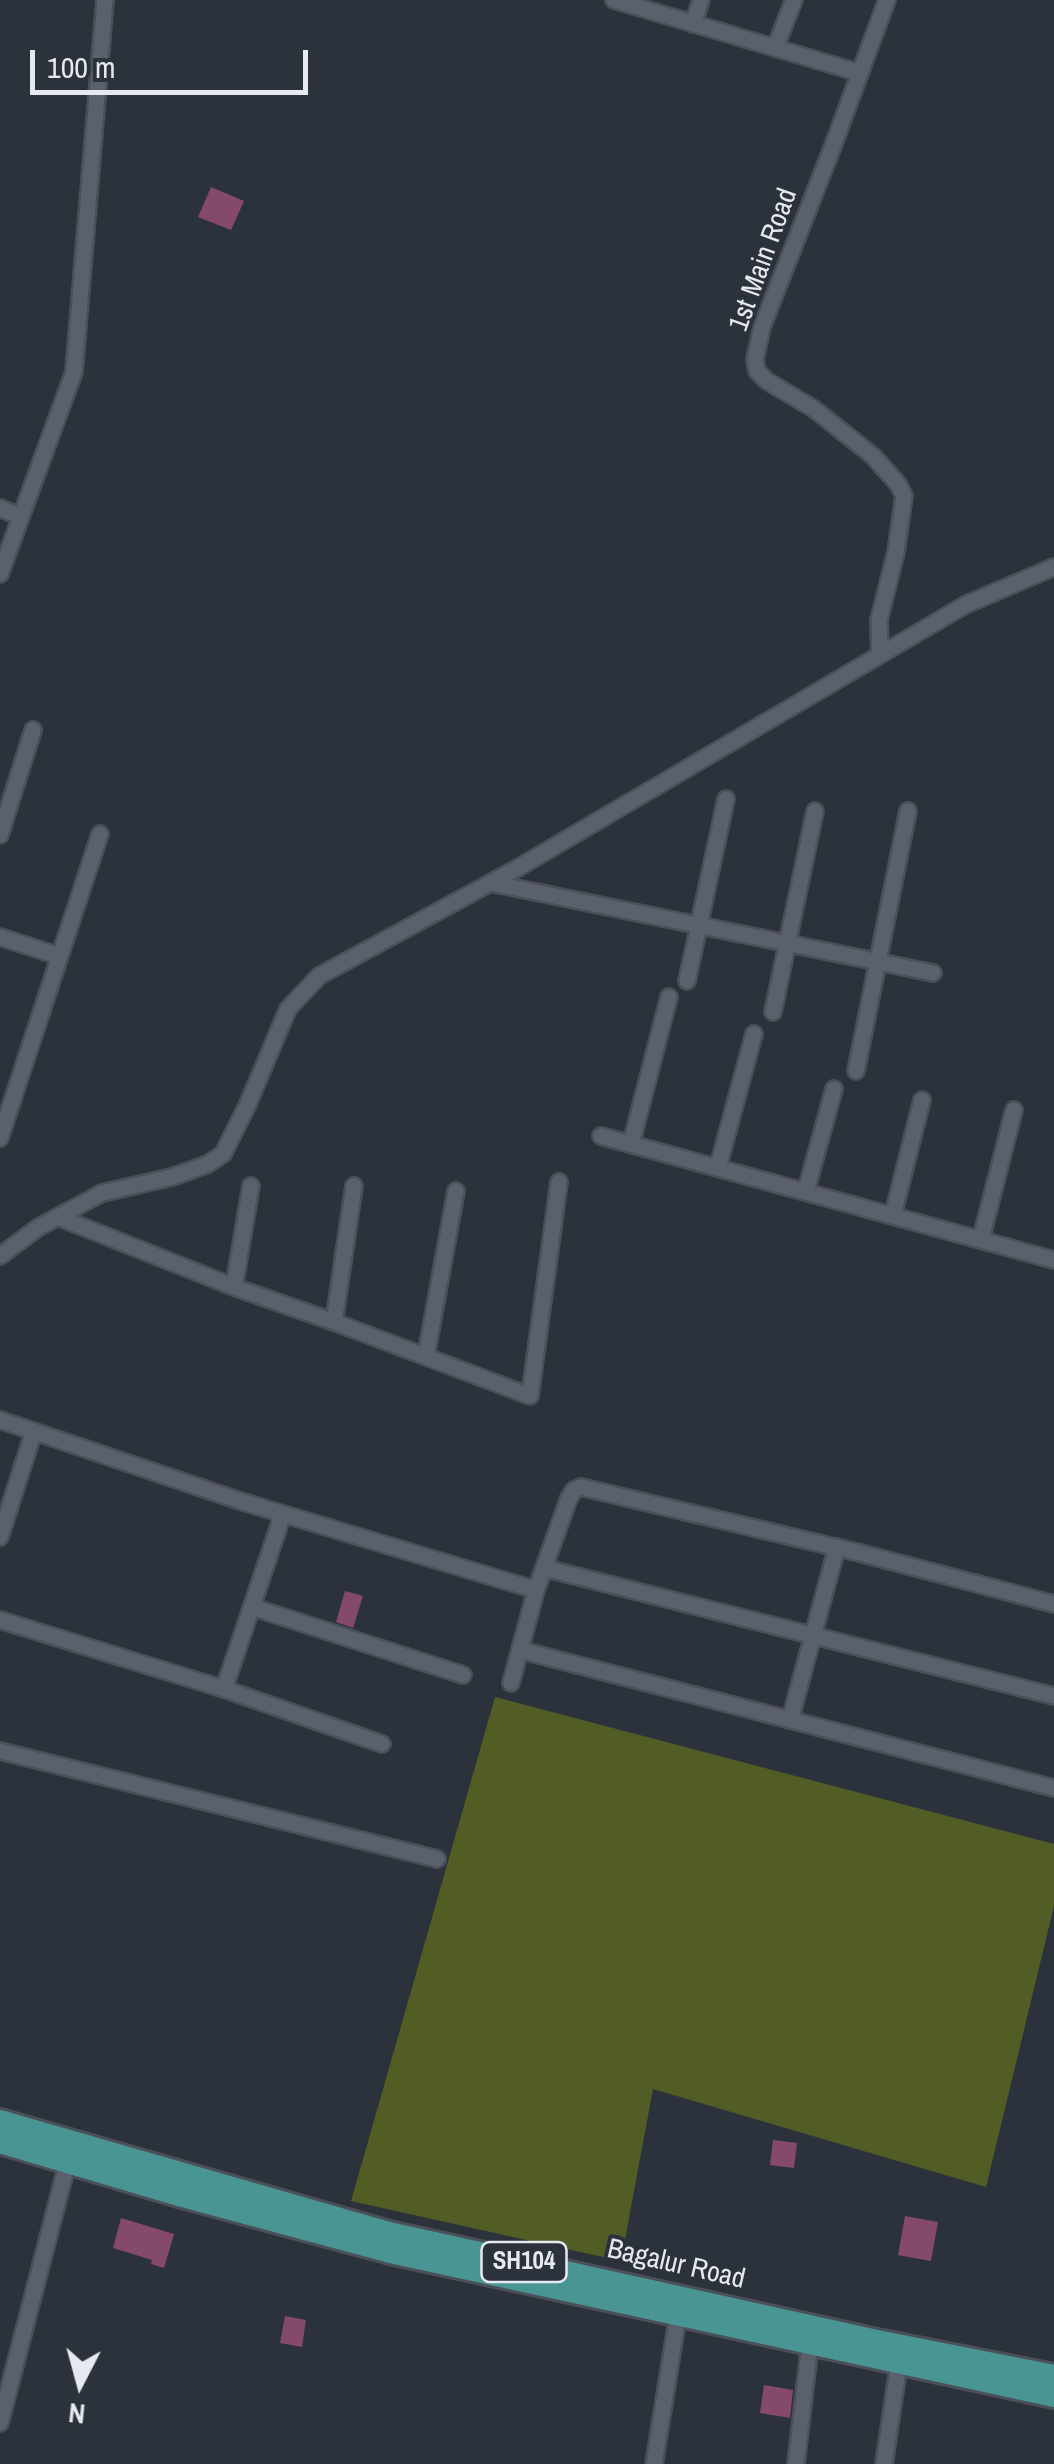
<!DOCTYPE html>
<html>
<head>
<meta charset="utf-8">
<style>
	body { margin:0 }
	#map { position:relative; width:1054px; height:2464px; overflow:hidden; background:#2c323b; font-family:"Archivo Narrow",sans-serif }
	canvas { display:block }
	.north { position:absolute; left:30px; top:2334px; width:100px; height:100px; -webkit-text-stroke:8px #2c323b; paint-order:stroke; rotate:186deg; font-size:28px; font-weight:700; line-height:40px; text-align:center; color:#e6eaf0 }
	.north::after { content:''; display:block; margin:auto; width:35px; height:45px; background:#e6eaf0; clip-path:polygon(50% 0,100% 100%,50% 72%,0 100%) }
	.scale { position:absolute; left:30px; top:50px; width:278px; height:45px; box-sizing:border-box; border:5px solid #e6eaf0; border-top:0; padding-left:12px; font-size:30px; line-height:35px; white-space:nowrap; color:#e6eaf0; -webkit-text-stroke:8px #2c323b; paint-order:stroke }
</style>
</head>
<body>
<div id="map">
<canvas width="1054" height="2464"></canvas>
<div class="north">N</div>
<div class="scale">100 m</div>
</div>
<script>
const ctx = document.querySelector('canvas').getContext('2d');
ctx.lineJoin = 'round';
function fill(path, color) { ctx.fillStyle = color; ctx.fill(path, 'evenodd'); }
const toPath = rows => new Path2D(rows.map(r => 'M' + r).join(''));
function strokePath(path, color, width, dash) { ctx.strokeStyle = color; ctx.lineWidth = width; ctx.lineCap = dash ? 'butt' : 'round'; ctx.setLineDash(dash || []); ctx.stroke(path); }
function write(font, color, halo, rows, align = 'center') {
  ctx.font = font + ' "Archivo Narrow",sans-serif'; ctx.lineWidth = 8; ctx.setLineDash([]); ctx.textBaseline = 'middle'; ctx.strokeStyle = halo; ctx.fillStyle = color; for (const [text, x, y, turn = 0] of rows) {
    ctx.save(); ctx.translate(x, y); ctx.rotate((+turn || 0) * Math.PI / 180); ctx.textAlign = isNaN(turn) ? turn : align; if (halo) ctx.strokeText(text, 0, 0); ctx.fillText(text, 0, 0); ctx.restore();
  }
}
fill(toPath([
	[495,1697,1054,1844,1054,1906,986,2187,653,2089,621,2261,351,2201]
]), '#525d26');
fill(toPath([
	[211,187,244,201,231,230,198,217],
	[345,1591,363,1596,353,1628,336,1622],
	[773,2140,797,2143,794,2168,770,2165],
	[905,2216,938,2222,931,2261,898,2255],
	[121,2218,174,2234,164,2268,151,2264,152,2260,113,2248],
	[285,2316,306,2320,302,2347,280,2343],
	[764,2385,793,2390,790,2418,760,2413]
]), '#85496e');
const minor = toPath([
	[614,0,860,73],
	[693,24,701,0],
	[775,48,794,0],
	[0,508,21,517],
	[0,574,74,372,105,0],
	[880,655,879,620,896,552,904,496,898,484,873,456,814,409,767,381,757,371,755,359,762,327,833,146,887,0],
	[0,835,33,730],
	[491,883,933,973],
	[0,937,59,956],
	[687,981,726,799],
	[773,1012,815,811],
	[856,1071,908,811],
	[601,1136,1054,1260],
	[0,1138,100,834],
	[631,1144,669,997],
	[718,1167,754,1034],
	[806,1191,834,1089],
	[893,1215,922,1100],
	[58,1217,234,1287,334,1322,530,1396,559,1182],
	[981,1239,1014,1110],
	[0,1256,39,1227,102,1193,172,1177,208,1164,223,1154,247,1106,288,1009,319,976,516,869,965,605,1054,567],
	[234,1287,251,1186],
	[334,1322,354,1186],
	[426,1356,456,1191],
	[0,1420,240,1501,536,1590],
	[0,1537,34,1431],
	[544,1568,1054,1696],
	[252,1607,463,1675],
	[0,1620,224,1689,382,1744],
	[520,1650,1054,1788],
	[511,1683,536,1590,569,1498,574,1490,581,1487,860,1553,1054,1604],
	[224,1689,283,1514],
	[790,1720,837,1547],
	[0,1751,437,1859],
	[0,2423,68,2161],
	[654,2464,678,2315],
	[796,2464,810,2344],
	[884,2464,899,2363]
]);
const primary = toPath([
	[0,2121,389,2233,877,2341,1054,2376],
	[0,2142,182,2196,390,2252,1054,2396]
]);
strokePath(minor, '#4b4f58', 20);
strokePath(primary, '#4b4f58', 28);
strokePath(minor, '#5b616c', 15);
strokePath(primary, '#489594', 22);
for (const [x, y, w] of [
	[524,2262,85]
]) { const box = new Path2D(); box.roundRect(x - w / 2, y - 20, w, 40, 8); ctx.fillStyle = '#2c323b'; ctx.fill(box); strokePath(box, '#e6eaf0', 2.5); }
write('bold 25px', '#e6eaf0', null, [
	["SH104",524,2262]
]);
write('28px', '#e6eaf0', '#2c323b', [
	["1st Main Road",764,260,-70],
	["Bagalur Road",676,2265,13]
]);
</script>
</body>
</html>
